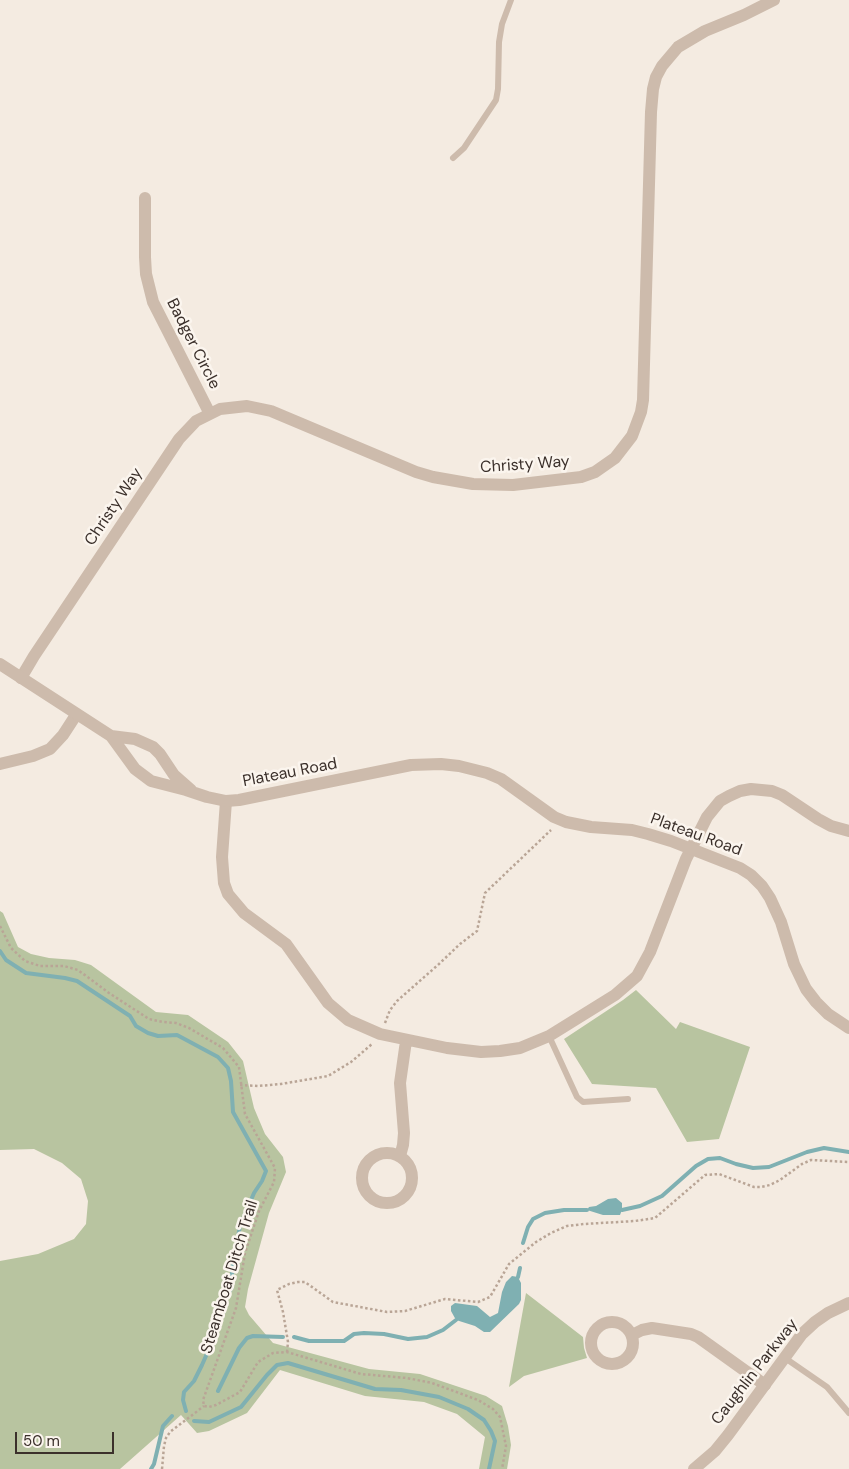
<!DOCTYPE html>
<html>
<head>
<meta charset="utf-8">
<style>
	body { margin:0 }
	#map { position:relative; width:849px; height:1469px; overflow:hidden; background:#f4ebe1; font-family:"DM Sans",sans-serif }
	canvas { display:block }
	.scale { position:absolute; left:15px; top:1432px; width:99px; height:22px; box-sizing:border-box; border:2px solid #3b302b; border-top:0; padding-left:6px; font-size:15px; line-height:18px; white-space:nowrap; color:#3b302b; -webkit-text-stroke:4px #fbf5ee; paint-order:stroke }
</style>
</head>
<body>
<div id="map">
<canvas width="849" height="1469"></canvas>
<div class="scale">50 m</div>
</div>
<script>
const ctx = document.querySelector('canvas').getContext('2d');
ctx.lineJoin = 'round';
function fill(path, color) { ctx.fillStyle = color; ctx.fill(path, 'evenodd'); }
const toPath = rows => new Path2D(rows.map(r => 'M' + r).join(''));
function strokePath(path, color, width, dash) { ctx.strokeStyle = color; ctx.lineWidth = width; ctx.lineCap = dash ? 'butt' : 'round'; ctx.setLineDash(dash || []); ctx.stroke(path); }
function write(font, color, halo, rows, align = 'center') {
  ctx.font = font + ' "DM Sans",sans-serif'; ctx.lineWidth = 5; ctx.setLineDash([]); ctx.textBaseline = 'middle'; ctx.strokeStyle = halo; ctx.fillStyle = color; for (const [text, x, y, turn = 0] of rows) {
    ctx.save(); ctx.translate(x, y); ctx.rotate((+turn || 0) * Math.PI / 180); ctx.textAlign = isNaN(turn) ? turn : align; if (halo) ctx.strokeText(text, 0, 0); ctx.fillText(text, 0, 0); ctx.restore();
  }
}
fill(toPath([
	[0,911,3,913,18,947,31,954,49,958,75,960,91,965,156,1012,188,1015,228,1042,243,1061,254,1108,265,1134,283,1157,286,1172,269,1213,248,1289,245,1307,249,1315,273,1343,369,1369,420,1374,486,1396,502,1406,508,1426,511,1445,507,1469,479,1469,485,1437,457,1414,424,1402,365,1396,280,1370,247,1413,209,1431,197,1433,181,1415,120,1469,0,1469,0,1261,38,1254,74,1239,86,1224,88,1201,81,1179,62,1163,34,1149,0,1150],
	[636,990,676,1029,680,1022,750,1047,719,1139,687,1142,656,1088,592,1084,564,1039,623,1000],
	[526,1293,583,1337,584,1348,587,1358,524,1376,509,1387]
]), '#b8c4a0');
fill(toPath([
	[616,1198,622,1203,622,1210,620,1215,603,1215,587,1210,589,1207,596,1206,608,1199],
	[512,1276,518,1277,521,1283,521,1300,519,1304,490,1332,484,1332,475,1326,456,1320,451,1311,451,1306,455,1303,477,1306,490,1317,498,1313,502,1292,506,1282]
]), '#7fb0b2');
strokePath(toPath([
	[0,951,6,960,26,973,65,978,77,981,130,1016,136,1026,148,1033,158,1036,177,1035,218,1057,228,1068,231,1081,233,1112,266,1171,262,1181,254,1193,240,1226,232,1269,232,1287,225,1299,223,1314,211,1330,209,1349,202,1365,194,1381,184,1392,183,1400,186,1411],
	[622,1210,640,1206,662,1196,696,1166,708,1159,720,1158,736,1164,753,1168,769,1167,807,1152,824,1148,849,1152],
	[523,1243,528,1227,533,1219,545,1213,564,1210,587,1210],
	[518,1277,520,1268],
	[294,1337,309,1341,344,1341,354,1334,364,1333,384,1334,408,1339,427,1337,443,1330,456,1320],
	[218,1391,239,1348,247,1338,253,1336,283,1337],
	[194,1421,209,1422,241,1407,267,1375,277,1365,288,1363,375,1389,401,1390,439,1397,468,1409,484,1420,491,1431,495,1441,489,1469],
	[151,1469,154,1464,163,1426,172,1416]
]), '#7fb0b2', 4);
strokePath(toPath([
	[0,926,11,948,25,961,40,966,64,966,78,970,109,993,149,1019,163,1022,176,1023,189,1028,223,1048,239,1067,245,1114,275,1168,274,1182,259,1211,245,1253,236,1308,203,1400,204,1406,209,1407,216,1405,240,1392,258,1362,273,1353,287,1352,361,1374,407,1378,432,1383,478,1400,493,1409,500,1417,506,1446,502,1469],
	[385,1023,390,1010,397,1001,439,964,460,944,477,931,485,893,551,830],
	[240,1085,258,1086,281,1084,328,1076,351,1062,372,1044],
	[287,1352,288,1342,283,1312,277,1290,289,1284,298,1282,305,1282,333,1302,387,1312,405,1311,445,1299,478,1302,490,1297,509,1264,536,1242,551,1233,567,1226,584,1224,635,1221,655,1218,705,1175,719,1174,754,1187,761,1187,770,1185,780,1180,802,1164,811,1160,849,1162],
	[162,1469,164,1446,166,1438,170,1432,204,1406]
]), '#b9a596', 2.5, [2.5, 2.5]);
strokePath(toPath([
	[453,158,464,148,496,100,498,89,499,42,502,24,511,0],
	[549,1036,577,1097,583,1102,628,1099],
	[785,1358,827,1387,849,1413]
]), '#cdbbac', 6);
strokePath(toPath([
	[145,198,145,257,146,274,153,302,210,414],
	[21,678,34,656,179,439,196,421,220,409,247,406,271,411,416,472,433,477,473,484,513,485,581,477,595,472,615,458,632,436,641,412,643,400,651,112,653,89,656,77,662,66,678,47,705,31,744,15,774,0],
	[0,764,33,756,50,749,63,735,76,715],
	[226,801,222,857,224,883,228,894,244,913,286,944,328,1003,348,1020,380,1034,447,1048,481,1052,500,1051,520,1048,549,1036,615,995,637,976,650,952,686,859,707,817,720,801,729,796,740,791,751,789,772,791,782,795,818,819,831,826,849,831],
	'362 1178a25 25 0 1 1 50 0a25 25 0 1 1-50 0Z',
	[400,1156,403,1145,404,1133,400,1083,406,1041],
	'591 1343a21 21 0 1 1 42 0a21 21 0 1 1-42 0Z',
	[632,1335,642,1330,652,1328,691,1334,698,1337,765,1385]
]), '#cdbbac', 12);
strokePath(toPath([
	[0,664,111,736,135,769,151,781,186,790,207,797,226,801,239,800,411,765,441,764,459,766,487,773,501,779,554,817,566,822,591,827,632,830,648,834,671,841,740,868,751,875,762,886,770,898,781,922,794,964,806,989,816,1002,828,1014,849,1028],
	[111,736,135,739,153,747,160,754,174,775,191,790],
	[694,1469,715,1451,728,1435,802,1334,815,1322,828,1313,849,1303]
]), '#cdbbac', 12);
write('16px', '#3b302b', '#fbf5ee', [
	["Badger Circle",193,344,63],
	["Christy Way",525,465,-4],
	["Christy Way",114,507,-56],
	["Plateau Road",290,773,-11],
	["Plateau Road",696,835,20],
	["Steamboat Ditch Trail",230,1277,-73],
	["Caughlin Parkway",755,1372,-52]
]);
</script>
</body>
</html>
